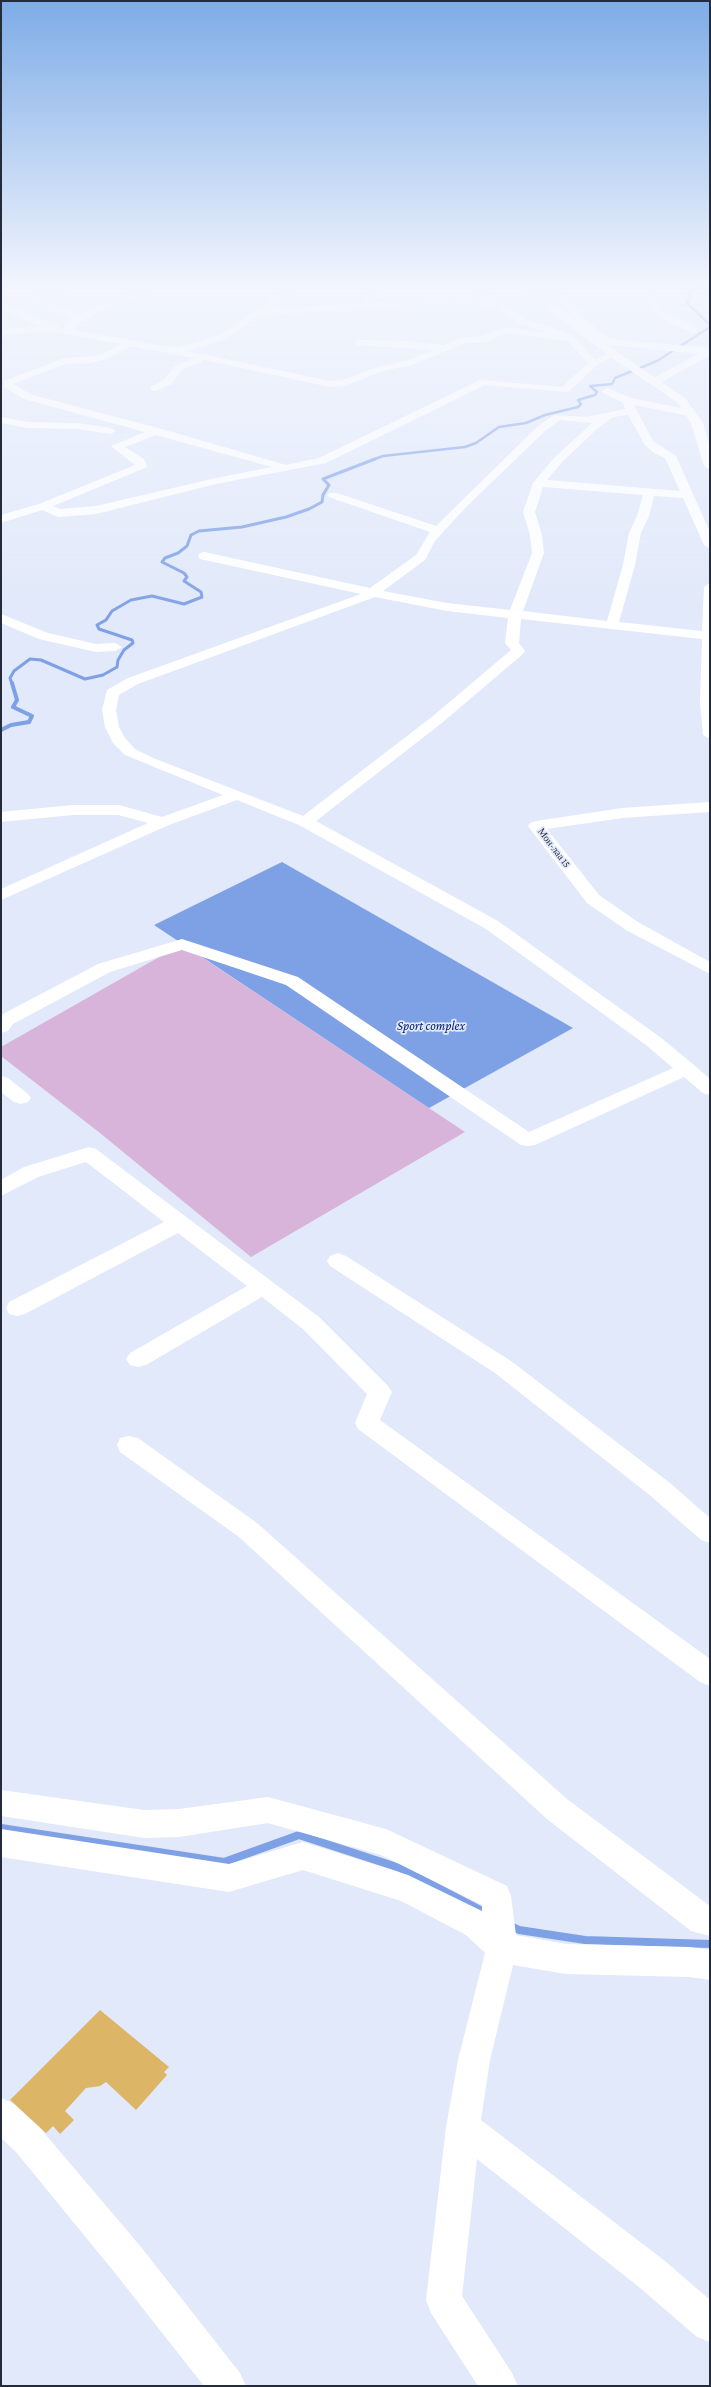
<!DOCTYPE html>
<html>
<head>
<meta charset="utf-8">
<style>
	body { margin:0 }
	#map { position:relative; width:711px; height:2387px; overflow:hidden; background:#e1e9fa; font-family:"Crimson Pro",serif }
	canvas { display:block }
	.frame { position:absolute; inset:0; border:2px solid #242c3b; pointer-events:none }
</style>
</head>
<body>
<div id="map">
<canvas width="711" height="2387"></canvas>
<div class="frame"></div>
</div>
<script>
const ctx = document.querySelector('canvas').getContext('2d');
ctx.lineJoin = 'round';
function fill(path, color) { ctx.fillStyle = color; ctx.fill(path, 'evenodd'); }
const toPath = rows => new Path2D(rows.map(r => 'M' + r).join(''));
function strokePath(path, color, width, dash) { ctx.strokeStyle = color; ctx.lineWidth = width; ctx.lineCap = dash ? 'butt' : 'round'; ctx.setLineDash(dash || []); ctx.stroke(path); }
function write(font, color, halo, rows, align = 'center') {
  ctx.font = font + ' "Crimson Pro",serif'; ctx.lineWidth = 3.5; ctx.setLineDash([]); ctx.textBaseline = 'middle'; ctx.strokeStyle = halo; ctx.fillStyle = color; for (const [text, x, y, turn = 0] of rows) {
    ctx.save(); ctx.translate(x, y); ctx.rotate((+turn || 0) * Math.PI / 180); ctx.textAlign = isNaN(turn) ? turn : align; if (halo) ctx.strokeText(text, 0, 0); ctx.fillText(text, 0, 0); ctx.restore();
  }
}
fill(toPath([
	[182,944,465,1132,251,1257,100,1133,1,1056,1,1047]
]), '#d8b4db');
fill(toPath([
	[282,862,573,1028,429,1108,154,925]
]), '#7ea0e5');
strokePath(toPath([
	[705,284,690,292,688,294,691,297,686,302,710,325],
	[372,460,383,456,465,447,476,443,499,427,526,423,545,415,578,407,581,404,578,400,595,395,597,392,590,386,612,384,615,378,657,361,710,327]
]), '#7ea0e5', 2.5);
strokePath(toPath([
	[12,684,10,678,14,671,30,659,41,660,85,679,103,675,117,667,118,660,124,650,133,643,132,640,99,629,97,625,106,620,112,611,131,600,152,596,184,604,202,597,201,592,184,581,187,577,184,573,162,562,165,558,178,553,187,546,191,535,199,531,242,527,286,517,309,509,322,502,323,495,329,485,323,479,375,459]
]), '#7ea0e5', 3);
strokePath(toPath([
	[1,730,11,725,29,722,32,716,13,707,17,700,12,683]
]), '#7ea0e5', 4);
strokePath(toPath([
	[1,1828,224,1862,299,1835,400,1868,488,1914],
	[509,1925,519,1930,585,1940,710,1944]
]), '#7ea0e5', 8);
fill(toPath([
	[100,2010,169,2067,164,2072,167,2075,136,2110,106,2082,100,2086,86,2088,65,2111,74,2120,60,2134,53,2126,46,2133,10,2100]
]), '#dcb567');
fill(toPath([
	[70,284,83,284,41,299,80,315,91,309,156,284,168,284,97,313,73,327,77,331,176,348,220,335,295,284,305,284,271,309,361,303,367,294,384,284,394,284,369,303,454,297,486,301,467,284,476,284,484,292,529,321,563,331,574,337,595,359,613,351,618,354,597,365,568,392,485,385,326,463,216,484,96,514,58,517,42,510,1,523,1,515,39,504,135,465,111,446,145,432,24,399,4,387,4,381,62,359,101,355,121,344,49,331,1,335,1,329,40,327,1,308,1,302,64,329,64,325,74,319,31,300,33,296,70,284],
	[454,303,496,308,523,325,552,334,506,327,483,336,464,337,444,345,408,341,359,340,356,341,356,345,433,350,406,361,377,367,343,380,330,381,188,351,226,339,253,319,264,315,454,303],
	[507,333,568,341,588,363,562,387,480,380,319,458,286,465,162,429,32,395,13,384,66,364,90,363,107,359,131,346,194,358,175,366,164,380,151,386,151,390,155,391,172,384,181,370,205,360,330,387,345,386,383,371,412,365,466,343,485,342,507,333],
	[156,435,272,467,216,478,96,506,60,509,53,506,145,468,147,466,144,459,125,447,156,435],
	[536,284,546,284,570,301,584,318,609,339,710,348,710,355,658,384,650,384,650,380,698,354,603,344,578,322,564,305,536,284],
	[649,284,657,284,657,300,663,311,697,328,697,332,691,332,662,319,656,314,649,300,649,284],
	[607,388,631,398,690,410,695,413,690,416,634,405,653,441,676,456,710,532,710,549,704,545,683,498,654,496,649,516,641,533,635,565,619,622,702,631,704,587,710,583,710,739,703,735,700,703,702,639,521,619,519,643,525,651,523,654,443,722,316,821,498,921,660,1037,694,1065,710,1079,710,1095,703,1093,684,1077,535,1145,528,1146,521,1145,286,985,182,950,110,972,13,1024,8,1031,1,1033,1,1015,98,964,182,939,298,977,529,1132,673,1068,646,1045,486,929,299,825,237,800,169,825,1,900,1,889,148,823,118,815,73,815,1,822,1,812,73,805,119,805,162,817,223,795,125,755,113,743,105,727,102,710,107,690,128,678,361,594,200,559,198,556,200,553,204,552,370,588,416,555,430,532,329,497,327,495,329,493,337,493,436,526,537,427,554,415,587,417,625,409,623,403,603,393,602,391,607,388],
	[628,415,645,445,654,453,665,458,680,491,547,480,562,462,598,428,613,417,628,415],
	[560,420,592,423,554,458,533,483,523,512,530,535,532,553,510,610,447,603,383,591,425,560,435,541,465,508,545,431,560,420],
	[543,487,643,495,637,516,629,533,623,565,607,621,523,611,544,553,542,535,535,512,543,487],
	[375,597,447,611,508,618,505,643,511,650,433,716,303,816,153,758,135,749,125,738,119,727,116,710,119,695,138,684,375,597],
	[1,417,28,422,77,423,111,428,116,431,111,434,77,429,28,428,1,423,1,417],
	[1,614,48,633,96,644,115,643,122,647,115,651,96,652,39,639,1,623,1,614],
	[710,802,710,812,622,818,547,829,599,895,638,922,710,962,710,974,626,930,587,903,528,826,530,823,536,821,622,808,710,802],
	[1,1076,8,1078,28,1094,31,1098,28,1102,21,1104,14,1102,1,1092,1,1076],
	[89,1147,96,1149,319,1317,388,1386,392,1392,380,1420,710,1659,710,1686,700,1682,358,1429,355,1423,367,1394,303,1329,262,1297,146,1365,138,1367,130,1365,126,1359,130,1353,247,1286,178,1233,25,1314,17,1316,9,1314,6,1308,9,1302,164,1222,86,1162,38,1177,1,1196,1,1180,24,1167,89,1147],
	[338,1253,346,1256,511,1361,670,1483,710,1518,710,1543,701,1540,652,1497,495,1373,330,1266,327,1261,330,1256,338,1253],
	[129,1436,138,1438,257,1523,567,1799,710,1906,710,1936,691,1931,547,1819,239,1537,120,1452,117,1445,120,1438,129,1436],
	[1,1790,144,1810,179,1809,268,1797,386,1829,507,1886,511,1896,516,1935,566,1944,689,1947,710,1950,710,1980,689,1977,566,1974,513,1965,490,2060,481,2120,665,2261,710,2300,710,2342,697,2337,639,2287,477,2159,462,2296,512,2373,518,2386,478,2386,431,2313,426,2300,446,2127,458,2060,485,1953,466,1935,401,1901,303,1870,229,1892,1,1857,1,1829,229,1864,303,1842,408,1875,482,1911,482,1905,381,1855,268,1823,179,1837,144,1838,1,1816,1,1790],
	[1,2098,13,2103,40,2128,141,2247,240,2373,246,2386,204,2386,115,2273,16,2152,1,2138,1,2098]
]), '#fff');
fill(toPath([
	[517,284,528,284,617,352,685,398,703,423,710,447,710,470,704,466,691,423,677,402,609,356,517,284]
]), '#fff');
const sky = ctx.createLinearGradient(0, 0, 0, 618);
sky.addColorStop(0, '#7dace7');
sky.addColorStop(0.46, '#f2f5fd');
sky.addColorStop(1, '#f2f5fd00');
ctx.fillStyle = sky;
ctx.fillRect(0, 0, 711, 618);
write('10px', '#242c3b', '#e1e9fa', [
	["Мон-лаа 15",554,848,53]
]);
write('italic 13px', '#04206d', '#e1e9fa', [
	["Sport complex",431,1026]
]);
</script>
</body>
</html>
